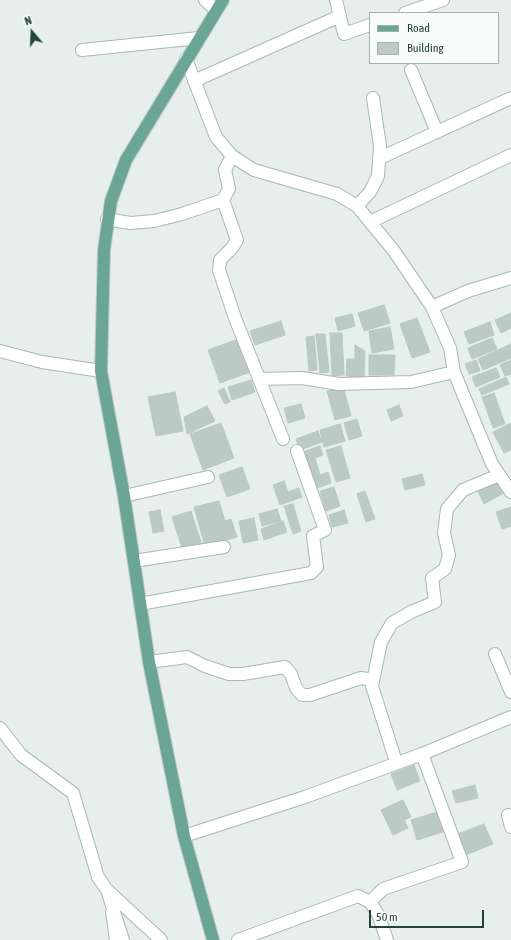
<!DOCTYPE html>
<html>
<head>
<meta charset="utf-8">
<style>
	body { margin:0 }
	#map { position:relative; width:511px; height:940px; overflow:hidden; background:#e6efeb; font-family:"Asap Condensed",sans-serif }
	canvas { display:block }
	.legend { position:absolute; left:369px; top:12px; width:130px; height:52px; box-sizing:border-box; background:#f7fbf9; border:1px solid #a3b1ad; margin:0; padding:5px 7px; list-style:none; font-size:12px; color:#24423a }
	.legend li { display:flex; align-items:center; gap:8px; height:20px }
	.legend b { width:20px; border:1px solid #a3b1ad }
	.north { position:absolute; left:12px; top:12px; width:40px; height:40px; -webkit-text-stroke:3px #f7fbf9; paint-order:stroke; rotate:341deg; font-size:11px; font-weight:700; line-height:16px; text-align:center; color:#24423a }
	.north::after { content:''; display:block; margin:auto; width:14px; height:18px; background:#24423a; clip-path:polygon(50% 0,100% 100%,50% 72%,0 100%) }
	.scale { position:absolute; left:369px; top:910px; width:115px; height:18px; box-sizing:border-box; border:2px solid #24423a; border-top:0; padding-left:5px; font-size:12px; line-height:14px; white-space:nowrap; color:#24423a; -webkit-text-stroke:3px #f7fbf9; paint-order:stroke }
</style>
</head>
<body>
<div id="map">
<canvas width="511" height="940"></canvas>
<ul class="legend">
<li><b style="height:5px;background:#6aa596"></b>Road</li>
<li><b style="height:11px;background:#bbcac4"></b>Building</li>
</ul>
<div class="north">N</div>
<div class="scale">50 m</div>
</div>
<script>
const ctx = document.querySelector('canvas').getContext('2d');
ctx.lineJoin = 'round';
function fill(path, color) { ctx.fillStyle = color; ctx.fill(path, 'evenodd'); }
const toPath = rows => new Path2D(rows.map(r => 'M' + r).join(''));
function strokePath(path, color, width, dash) { ctx.strokeStyle = color; ctx.lineWidth = width; ctx.lineCap = dash ? 'butt' : 'round'; ctx.setLineDash(dash || []); ctx.stroke(path); }
const building = toPath([
	[384,305,390,323,364,331,358,313,384,305],
	[511,313,511,328,501,333,495,320,511,313],
	[352,314,355,326,338,331,335,318,352,314],
	[417,318,430,352,412,358,400,324,417,318],
	[281,321,285,335,255,345,250,331,281,321],
	[490,322,494,335,469,344,464,332,490,322],
	[390,327,394,349,372,353,369,331,390,327],
	[330,333,342,333,344,375,332,376,330,333],
	[316,334,325,334,329,372,320,373,316,334],
	[314,336,317,370,309,371,306,337,314,336],
	[241,338,253,371,220,383,208,350,241,338],
	[492,338,497,349,472,359,468,348,492,338],
	[511,344,511,358,483,370,478,359,511,344],
	[355,345,365,351,364,377,346,376,347,359,355,359,355,345],
	[369,355,395,355,394,375,369,375,369,355],
	[476,360,480,371,469,374,465,364,476,360],
	[511,360,511,374,505,376,500,365,511,360],
	[496,368,500,377,476,387,472,377,496,368],
	[506,377,509,384,482,395,479,389,506,377],
	[251,380,255,392,232,400,228,387,251,380],
	[343,386,351,416,335,420,327,391,343,386],
	[224,388,230,402,225,404,218,391,224,388],
	[175,392,183,431,156,436,148,397,175,392],
	[494,393,505,424,493,428,482,397,494,393],
	[301,404,305,418,288,423,284,408,301,404],
	[399,405,403,416,391,421,387,410,399,405],
	[207,406,215,421,187,434,184,417,207,406],
	[357,419,362,436,349,440,344,423,357,419],
	[221,423,234,458,203,470,190,434,221,423],
	[511,423,511,450,504,453,493,432,511,423],
	[340,424,345,441,324,447,320,430,340,424],
	[318,431,322,442,300,450,296,439,318,431],
	[320,446,323,455,315,458,320,475,328,472,331,483,315,489,303,452,320,446],
	[341,446,350,478,336,482,326,450,341,446],
	[242,467,250,489,227,497,219,475,242,467],
	[422,474,425,485,405,490,402,479,422,474],
	[496,478,504,493,484,504,477,489,496,478],
	[284,481,288,492,299,488,302,497,280,505,273,485,284,481],
	[334,487,340,506,326,511,320,491,334,487],
	[365,491,375,519,366,522,357,494,365,491],
	[219,501,225,521,231,519,237,537,205,546,194,507,219,501],
	[293,504,301,531,293,534,284,506,293,504],
	[511,507,511,526,502,529,496,512,511,507],
	[277,509,281,521,262,526,259,514,277,509],
	[160,510,164,531,153,533,149,512,160,510],
	[344,510,348,523,332,527,329,515,344,510],
	[191,511,202,545,183,551,172,517,191,511],
	[254,518,258,540,243,543,239,521,254,518],
	[283,521,287,532,264,540,261,529,283,521],
	[414,765,420,781,397,790,391,774,414,765],
	[475,785,478,798,456,803,452,791,475,785],
	[403,800,411,817,404,820,408,828,393,835,381,810,403,800],
	[437,812,443,832,417,840,411,820,437,812],
	[484,824,493,844,463,856,455,835,484,824]
]);
fill(building, '#bbcac4');
strokePath(building, '#b8c9c2', 1);
const service = toPath([
	[110,912,114,940]
]);
const minor = toPath([
	[205,0,216,10],
	[336,0,344,34,370,25],
	[405,13,443,0],
	[82,50,199,38],
	[186,59,216,137,232,156,254,170,337,194,357,206,394,251,432,307,450,348,454,372,492,464,511,492],
	[411,70,437,132],
	[194,81,340,16],
	[232,156,225,170,229,189,223,200,237,240,232,248,220,260,219,270,235,318,283,439],
	[380,158,511,98],
	[357,206,370,192,378,176,380,146,373,98],
	[107,219,130,223,154,221,182,214,223,200],
	[370,222,511,155],
	[432,307,468,291,511,278],
	[0,351,42,362,101,371],
	[259,379,302,378,339,384,411,382,454,372],
	[124,496,208,477],
	[134,561,224,547],
	[140,604,311,573,317,567,313,536,325,530,297,451],
	[495,654,511,692],
	[149,662,187,657,205,666,229,674,243,674,285,667,291,674,296,688,302,695,310,695,361,678,373,680],
	[0,728,21,755,73,793,98,877,107,890,161,940],
	[396,762,372,686,381,642,392,623,411,612,435,602,432,578,445,569,449,555,444,533,447,509,463,490,499,475],
	[508,815,511,827],
	[184,836,305,797,422,754,511,717],
	[108,893,123,940],
	[370,902,383,889,462,862,422,754],
	[238,940,358,896,370,902,378,914,387,940]
]);
const primary = toPath([
	[213,940,184,836,149,662,124,496,101,371,104,250,111,201,126,160,223,0]
]);
strokePath(service, '#a8b8b2', 10);
strokePath(minor, '#a8b8b2', 14);
strokePath(primary, '#c2cac8', 14);
strokePath(service, '#fff', 8);
strokePath(minor, '#fff', 12);
strokePath(primary, '#6aa596', 12);
</script>
</body>
</html>
